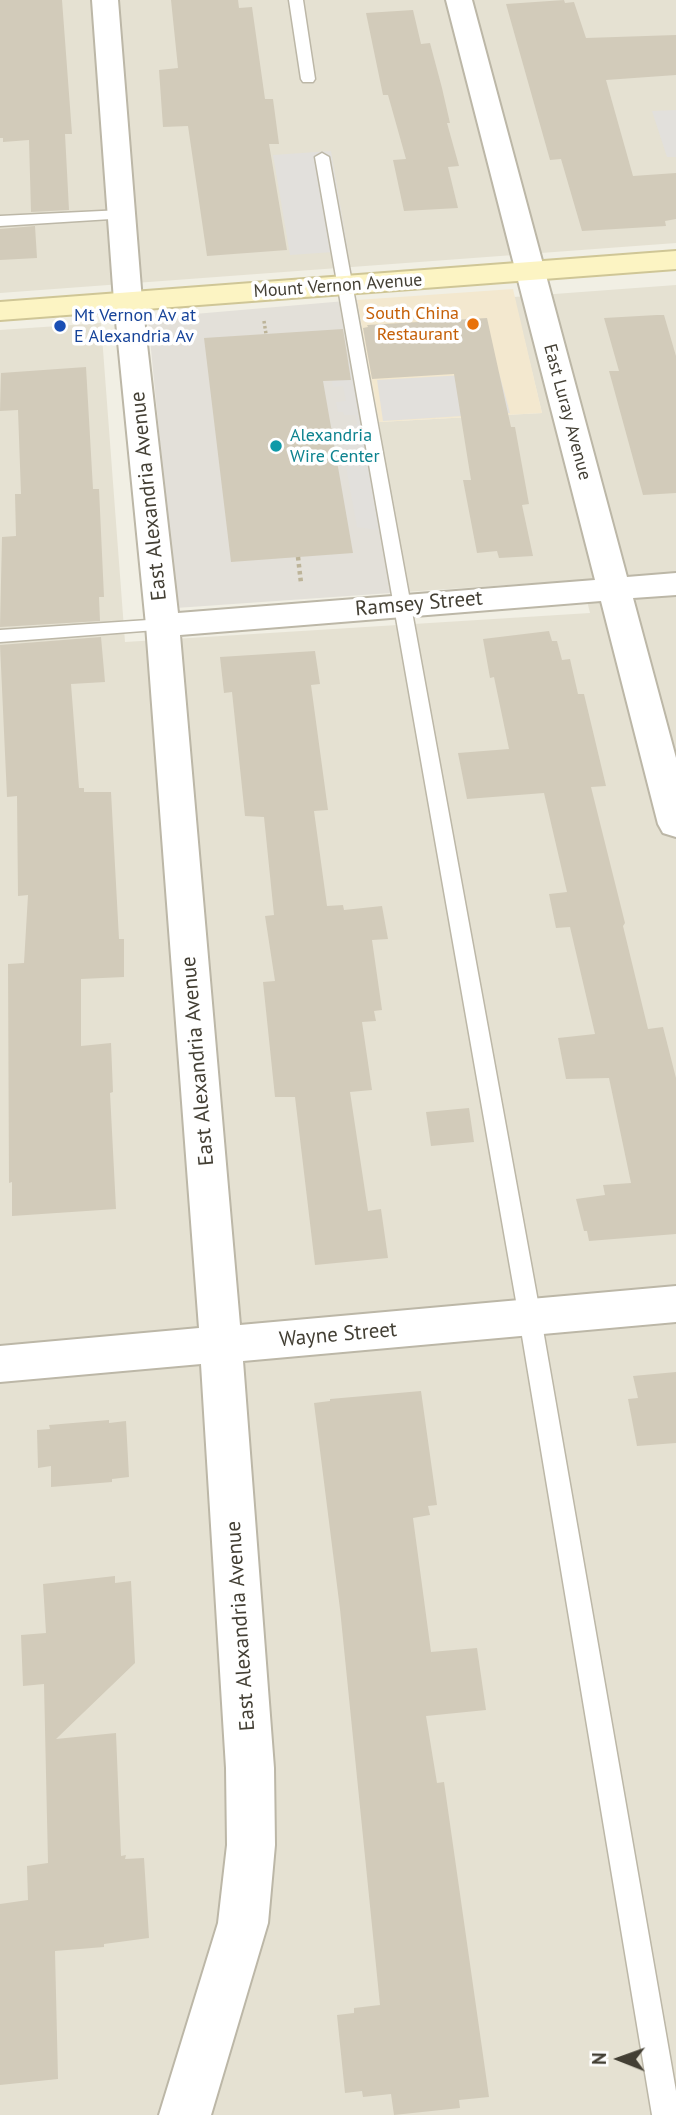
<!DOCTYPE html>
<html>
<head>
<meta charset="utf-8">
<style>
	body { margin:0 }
	#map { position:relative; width:676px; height:2115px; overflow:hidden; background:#f1efe4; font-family:"PT Sans",sans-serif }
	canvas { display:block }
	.north { position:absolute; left:585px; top:2024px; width:70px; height:70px; -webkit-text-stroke:5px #fff; paint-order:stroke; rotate:271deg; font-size:19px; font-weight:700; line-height:28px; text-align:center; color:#433f34 }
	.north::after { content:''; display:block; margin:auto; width:24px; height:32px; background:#433f34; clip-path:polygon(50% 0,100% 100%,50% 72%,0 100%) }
</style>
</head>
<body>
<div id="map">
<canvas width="676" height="2115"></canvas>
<div class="north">N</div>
</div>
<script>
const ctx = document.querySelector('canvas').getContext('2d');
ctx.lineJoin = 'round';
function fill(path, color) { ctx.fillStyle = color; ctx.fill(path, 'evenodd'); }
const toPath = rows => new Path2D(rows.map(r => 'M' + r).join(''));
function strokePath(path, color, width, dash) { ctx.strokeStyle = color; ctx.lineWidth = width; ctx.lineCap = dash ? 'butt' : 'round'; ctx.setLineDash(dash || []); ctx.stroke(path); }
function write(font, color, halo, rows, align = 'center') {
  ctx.font = font + ' "PT Sans",sans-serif'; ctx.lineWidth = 7; ctx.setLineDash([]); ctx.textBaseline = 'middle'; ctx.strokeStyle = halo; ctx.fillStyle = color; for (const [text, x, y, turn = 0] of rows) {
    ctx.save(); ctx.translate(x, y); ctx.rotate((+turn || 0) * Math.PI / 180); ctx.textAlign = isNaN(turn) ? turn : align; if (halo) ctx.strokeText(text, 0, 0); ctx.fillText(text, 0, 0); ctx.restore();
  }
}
fill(toPath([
	[0,0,676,0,676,243,0,293],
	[676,285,676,2115,0,2115,0,330,101,323,125,642,590,613,582,580,405,592,379,422,542,413,514,297]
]), '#e5e1d2');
fill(toPath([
	[513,289,542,413,379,422,357,300]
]), '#f3e8cf');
fill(toPath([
	[357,300,405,592,176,608,148,318]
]), '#e3e0d9');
fill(toPath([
	[676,110,676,157,667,157,652,111],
	[331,151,348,251,290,255,273,155],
	[356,356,389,532,357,527,342,445,349,445,348,437,355,436,354,425,357,424,355,415,344,415,343,412,338,412,336,402,346,401,343,386,333,387,330,370,347,364],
	[499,373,510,413,383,421,377,380]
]), '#e2e0dc');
fill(toPath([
	[0,0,62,0,72,134,65,134,69,210,31,212,29,140,3,142,3,138,0,138],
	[171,0,238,0,239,8,252,7,265,99,273,99,279,144,269,144,287,250,207,256,188,126,163,127,159,70,178,68],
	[564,0,565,3,574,2,586,38,676,35,676,75,606,80,633,176,676,173,676,219,665,221,666,226,582,231,561,159,550,160,506,4],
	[413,10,421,44,430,43,442,88,450,123,447,123,459,166,448,167,458,208,404,211,393,160,406,159,388,95,383,95,366,13],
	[35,226,37,258,0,260,0,229],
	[657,315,664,315,676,356,676,493,643,495,609,371,619,371,604,318],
	[487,318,511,427,515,427,529,504,522,505,533,556,499,558,497,551,477,553,463,480,471,480,454,374,372,379,363,328,368,327,367,325],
	[343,329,351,380,323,381,353,553,231,562,204,338],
	[86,367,93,489,99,489,104,597,99,597,100,621,0,627,2,537,16,536,15,494,21,494,18,410,0,411,1,373],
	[549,631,552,641,557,641,562,660,570,659,578,694,584,694,606,786,591,787,625,923,623,926,648,1029,663,1027,676,1078,676,1234,589,1241,587,1231,584,1231,576,1199,605,1195,603,1185,631,1183,609,1078,566,1079,558,1038,595,1034,570,927,556,928,549,894,567,892,544,793,467,799,458,753,509,749,494,677,490,678,483,639],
	[101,637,105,682,71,684,79,788,84,788,84,792,111,792,119,939,124,939,124,977,81,979,81,1046,111,1043,113,1092,110,1093,116,1209,12,1216,12,1182,9,1183,8,964,24,963,28,895,18,896,17,796,7,797,0,645],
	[315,651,320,684,311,685,328,810,314,811,327,906,343,905,344,910,382,906,388,939,372,940,382,1010,374,1011,376,1021,362,1022,372,1090,350,1092,368,1211,381,1209,388,1258,315,1265,295,1097,275,1097,263,982,275,981,265,916,274,915,264,817,245,816,232,692,224,693,220,657],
	[469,1108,474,1142,431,1146,426,1112],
	[676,1372,676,1443,637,1446,628,1399,638,1398,633,1376],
	[421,1391,437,1505,428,1506,430,1515,413,1518,431,1652,477,1648,486,1710,426,1716,437,1783,444,1782,489,2097,459,2100,460,2108,394,2115,391,2094,363,2097,362,2091,345,2093,337,2015,354,2013,354,2008,380,2005,340,1609,314,1403,330,1401,330,1399],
	[109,1420,109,1423,126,1421,129,1477,112,1479,112,1482,51,1487,51,1466,38,1468,37,1430,50,1429,49,1425],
	[115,1576,115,1583,131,1581,135,1663,56,1739,116,1733,121,1856,126,1855,125,1859,144,1858,149,1938,104,1944,104,1947,55,1951,58,2079,0,2085,0,1904,28,1900,27,1866,48,1863,44,1684,23,1686,21,1635,46,1633,43,1584]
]), '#d2cbba');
const service = toPath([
	[289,0,303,0,315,79,313,82,303,82,301,79,289,0],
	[322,153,329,157,541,1318,676,2091,676,2115,652,2115,519,1318,315,157,322,153],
	[122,210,127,212,130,215,127,218,0,226,0,216,122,210],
	[163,619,169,621,172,625,169,629,0,642,0,630,163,619]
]);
const minor = toPath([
	[92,0,118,0,142,301,178,613,595,580,446,0,472,0,627,577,676,573,676,595,633,598,676,758,676,837,663,833,658,824,601,601,180,635,240,1325,676,1286,676,1322,243,1361,274,1768,275,1845,268,1923,211,2115,159,2115,218,1923,227,1845,226,1768,201,1364,0,1382,0,1346,199,1328,146,625,114,301,92,0]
]);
const secondary = toPath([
	[676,251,676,269,0,320,0,302,676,251]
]);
strokePath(service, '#bcb7a7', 3);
strokePath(minor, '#bcb7a7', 4);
strokePath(secondary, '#cfc696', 4);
strokePath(toPath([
	[264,321,266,334]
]), '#bdb499', 3.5, [2.5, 2.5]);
strokePath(toPath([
	[298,557,301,583]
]), '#bdb499', 4.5, [3.5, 3.5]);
fill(service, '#fff');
fill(minor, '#fff');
fill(secondary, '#fcf4c3');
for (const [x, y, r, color] of [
	[473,324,7,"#e8710a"],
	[60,326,7,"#1a4fb4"],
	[276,446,7,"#0f9aa8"]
]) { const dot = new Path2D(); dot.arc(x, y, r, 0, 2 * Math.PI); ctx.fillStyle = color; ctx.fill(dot); strokePath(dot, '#fff', 2.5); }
write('18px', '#433f34', '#fff', [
	["Mount Vernon Avenue",338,286,-4],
	["East Luray Avenue",567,412,75]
]);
write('18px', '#c56008', '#fff', [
	["South China",459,314],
	["Restaurant",459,335]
], 'right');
write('18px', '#164399', '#fff', [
	["Mt Vernon Av at",74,316],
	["E Alexandria Av",74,337]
], 'left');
write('18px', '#0d838f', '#fff', [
	["Alexandria",290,436],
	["Wire Center",290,457]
], 'left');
write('21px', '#433f34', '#fff', [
	["East Alexandria Avenue",149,496,-96],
	["Ramsey Street",419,604,-5],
	["East Alexandria Avenue",198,1061,-95],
	["Wayne Street",338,1335,-5],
	["East Alexandria Avenue",241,1626,-94]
]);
</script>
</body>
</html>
